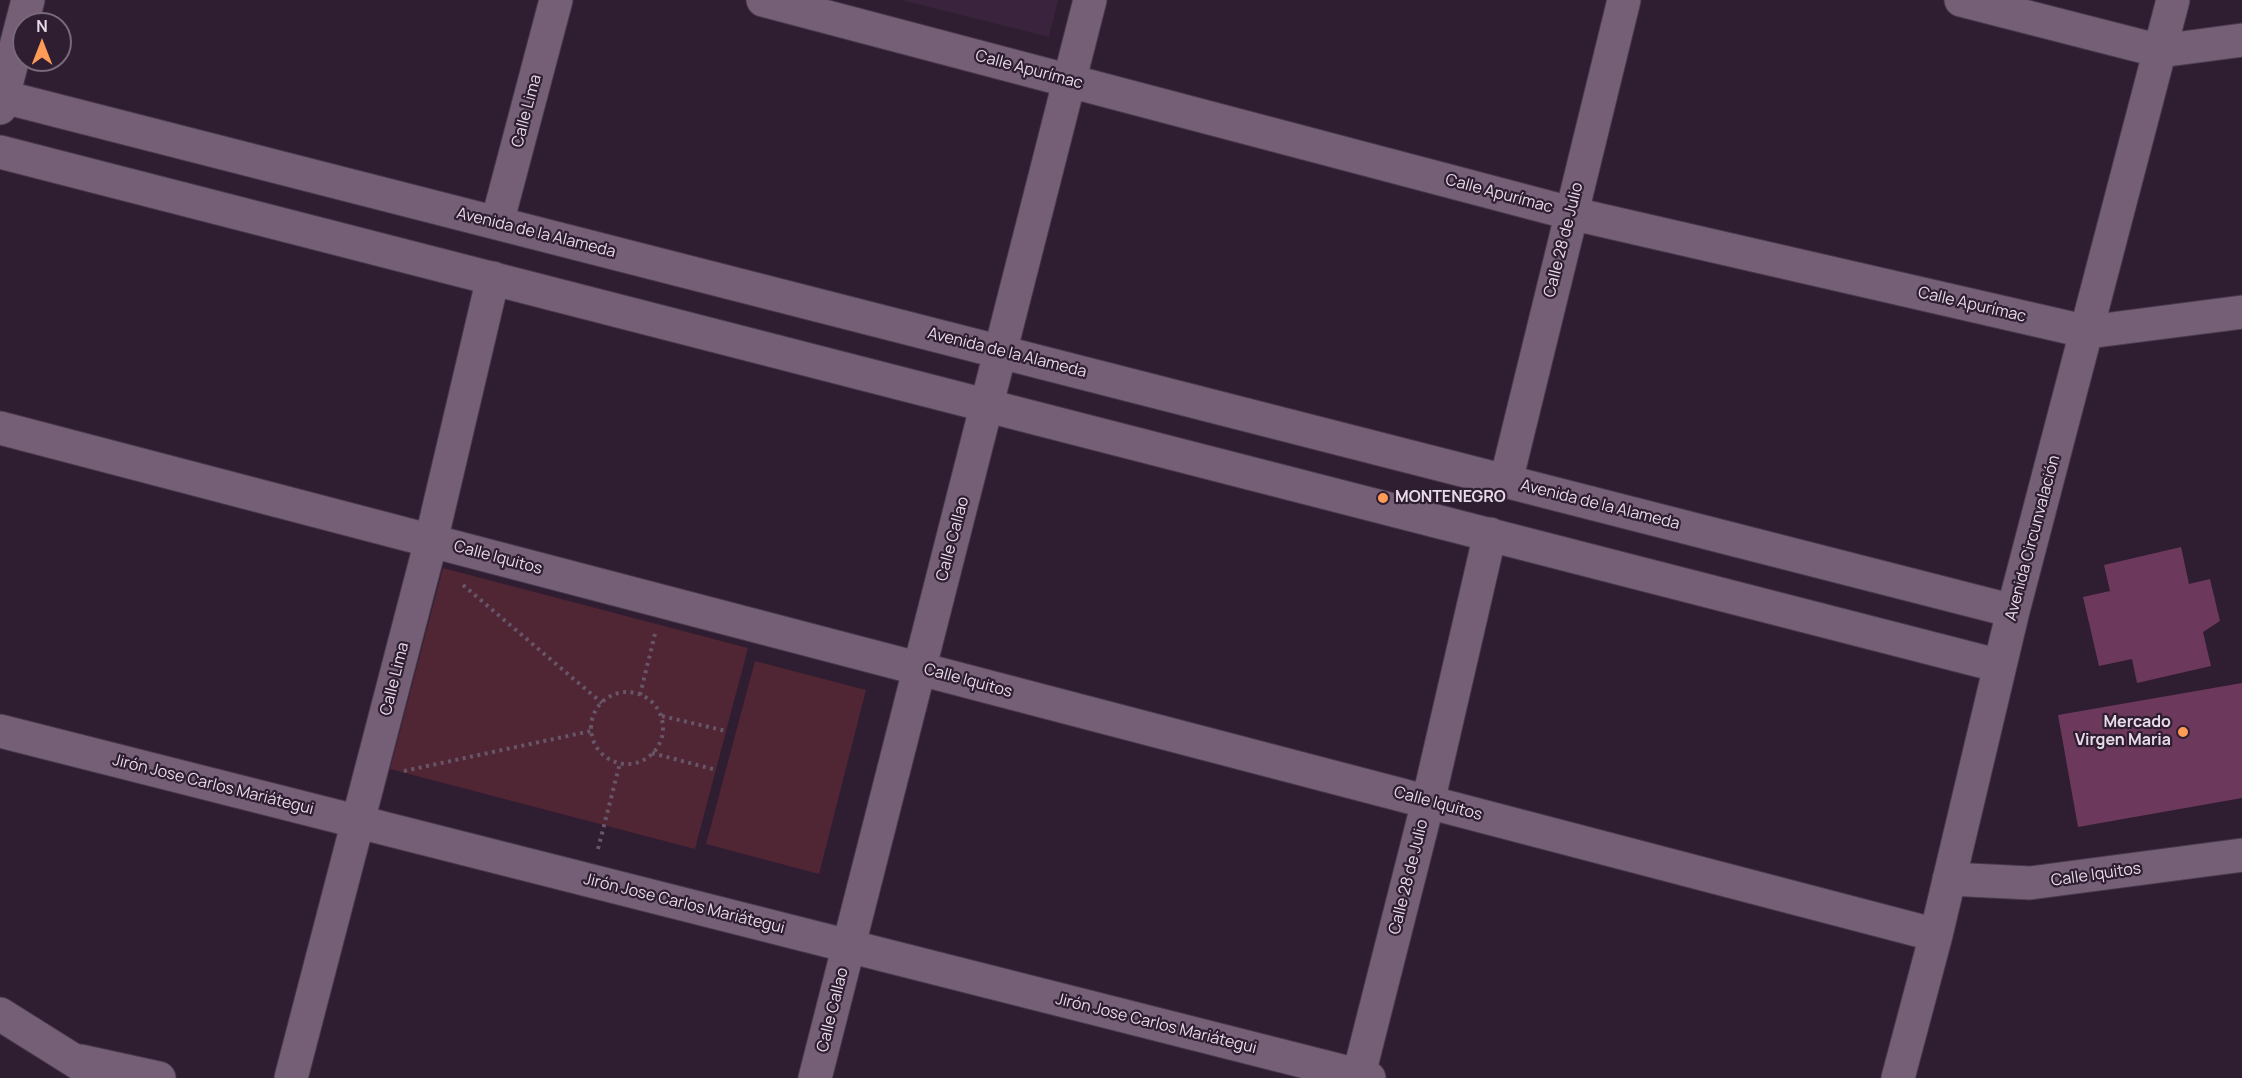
<!DOCTYPE html>
<html>
<head>
<meta charset="utf-8">
<style>
	body { margin:0 }
	#map { position:relative; width:2242px; height:1078px; overflow:hidden; background:#2f1d31; font-family:Manrope,sans-serif }
	canvas { display:block }
	.north { position:absolute; left:12px; top:12px; width:60px; height:60px; box-sizing:border-box; background:#2f1d31; border:2px solid #79697a; border-radius:50%; rotate:0deg; font-size:16px; font-weight:700; line-height:24px; text-align:center; color:#e7dbe8 }
	.north::after { content:''; display:block; margin:auto; width:21px; height:27px; background:#fe9c57; clip-path:polygon(50% 0,100% 100%,50% 72%,0 100%) }
</style>
</head>
<body>
<div id="map">
<canvas width="2242" height="1078"></canvas>
<div class="north">N</div>
</div>
<script>
const ctx = document.querySelector('canvas').getContext('2d');
ctx.lineJoin = 'round';
function fill(path, color) { ctx.fillStyle = color; ctx.fill(path, 'evenodd'); }
const toPath = rows => new Path2D(rows.map(r => 'M' + r).join(''));
function strokePath(path, color, width, dash) { ctx.strokeStyle = color; ctx.lineWidth = width; ctx.lineCap = dash ? 'butt' : 'round'; ctx.setLineDash(dash || []); ctx.stroke(path); }
function write(font, color, halo, rows, align = 'center') {
  ctx.font = font + ' Manrope,sans-serif'; ctx.lineWidth = 4.5; ctx.setLineDash([]); ctx.textBaseline = 'middle'; ctx.strokeStyle = halo; ctx.fillStyle = color; for (const [text, x, y, turn = 0] of rows) {
    ctx.save(); ctx.translate(x, y); ctx.rotate((+turn || 0) * Math.PI / 180); ctx.textAlign = isNaN(turn) ? turn : align; if (halo) ctx.strokeText(text, 0, 0); ctx.fillText(text, 0, 0); ctx.restore();
  }
}
fill(toPath([
	[901,0,1058,0,1049,37]
]), '#3a233d');
fill(toPath([
	[443,568,748,648,695,849,390,769],
	[755,661,866,690,819,874,706,844]
]), '#502534');
fill(toPath([
	[2181,547,2189,584,2210,579,2220,621,2203,632,2211,666,2137,683,2132,659,2099,666,2083,597,2110,591,2104,565],
	[2242,683,2242,798,2078,827,2058,715]
]), '#6c395c');
const minor = toPath([
	[763,0,1570,213,2088,332,2242,312],
	[1961,0,2160,51,2242,40],
	[0,96,2013,611],
	[0,108,28,0],
	[0,152,2000,666],
	[497,223,556,0],
	[0,428,1936,935],
	[1506,481,1624,0],
	[0,731,1369,1078],
	[1949,879,2030,883,2242,855],
	[0,1014,102,1078],
	[81,1061,159,1078],
	[291,1078,431,541,493,278],
	[815,1078,1090,0],
	[1358,1078,1428,802,1490,534],
	[1898,1078,1936,935,2013,611,2173,0]
]);
strokePath(minor, '#48394b', 35);
strokePath(toPath([
	[463,585,602,703],
	'591 728a36 36 0 1 1 72 0a36 36 0 1 1-72 0Z',
	[640,695,655,634],
	[662,716,726,731],
	[652,753,716,770],
	[404,771,591,731],
	[598,849,620,763]
]), '#675668', 4, [3, 4.5]);
strokePath(minor, '#745f77', 33);
for (const [x, y, r, color] of [
	[1383,498,6,"#fe9c57"],
	[2183,732,6,"#fe9c57"]
]) { const dot = new Path2D(); dot.arc(x, y, r, 0, 2 * Math.PI); ctx.fillStyle = color; ctx.fill(dot); strokePath(dot, '#2f1d31', 2); }
write('16px', '#e7dbe8', '#2f1d31', [
	["Calle Apurímac",1029,70,15],
	["Calle Lima",527,111,-75],
	["Calle Apurímac",1499,194,15],
	["Avenida de la Alameda",536,233,14],
	["Calle 28 de Julio",1564,240,-76],
	["Calle Apurímac",1972,305,13],
	["Avenida de la Alameda",1007,353,14],
	["Avenida de la Alameda",1600,505,14],
	["Avenida Circunvalación",2033,538,-75],
	["Calle Callao",953,539,-75],
	["Calle Iquitos",498,558,15],
	["Calle Lima",395,679,-76],
	["Calle Iquitos",968,681,15],
	["Jirón Jose Carlos Mariátegui",213,785,14],
	["Calle Iquitos",1438,804,15],
	["Calle Iquitos",2096,875,-8],
	["Calle 28 de Julio",1409,877,-76],
	["Jirón Jose Carlos Mariátegui",684,904,14],
	["Calle Callao",833,1010,-76],
	["Jirón Jose Carlos Mariátegui",1156,1024,14]
]);
write('bold 16px', '#e7dbe8', '#2f1d31', [
	["MONTENEGRO",1395,498],
	["Mercado",2171,723,"right"],
	["Virgen Maria",2171,741,"right"]
], 'left');
</script>
</body>
</html>
